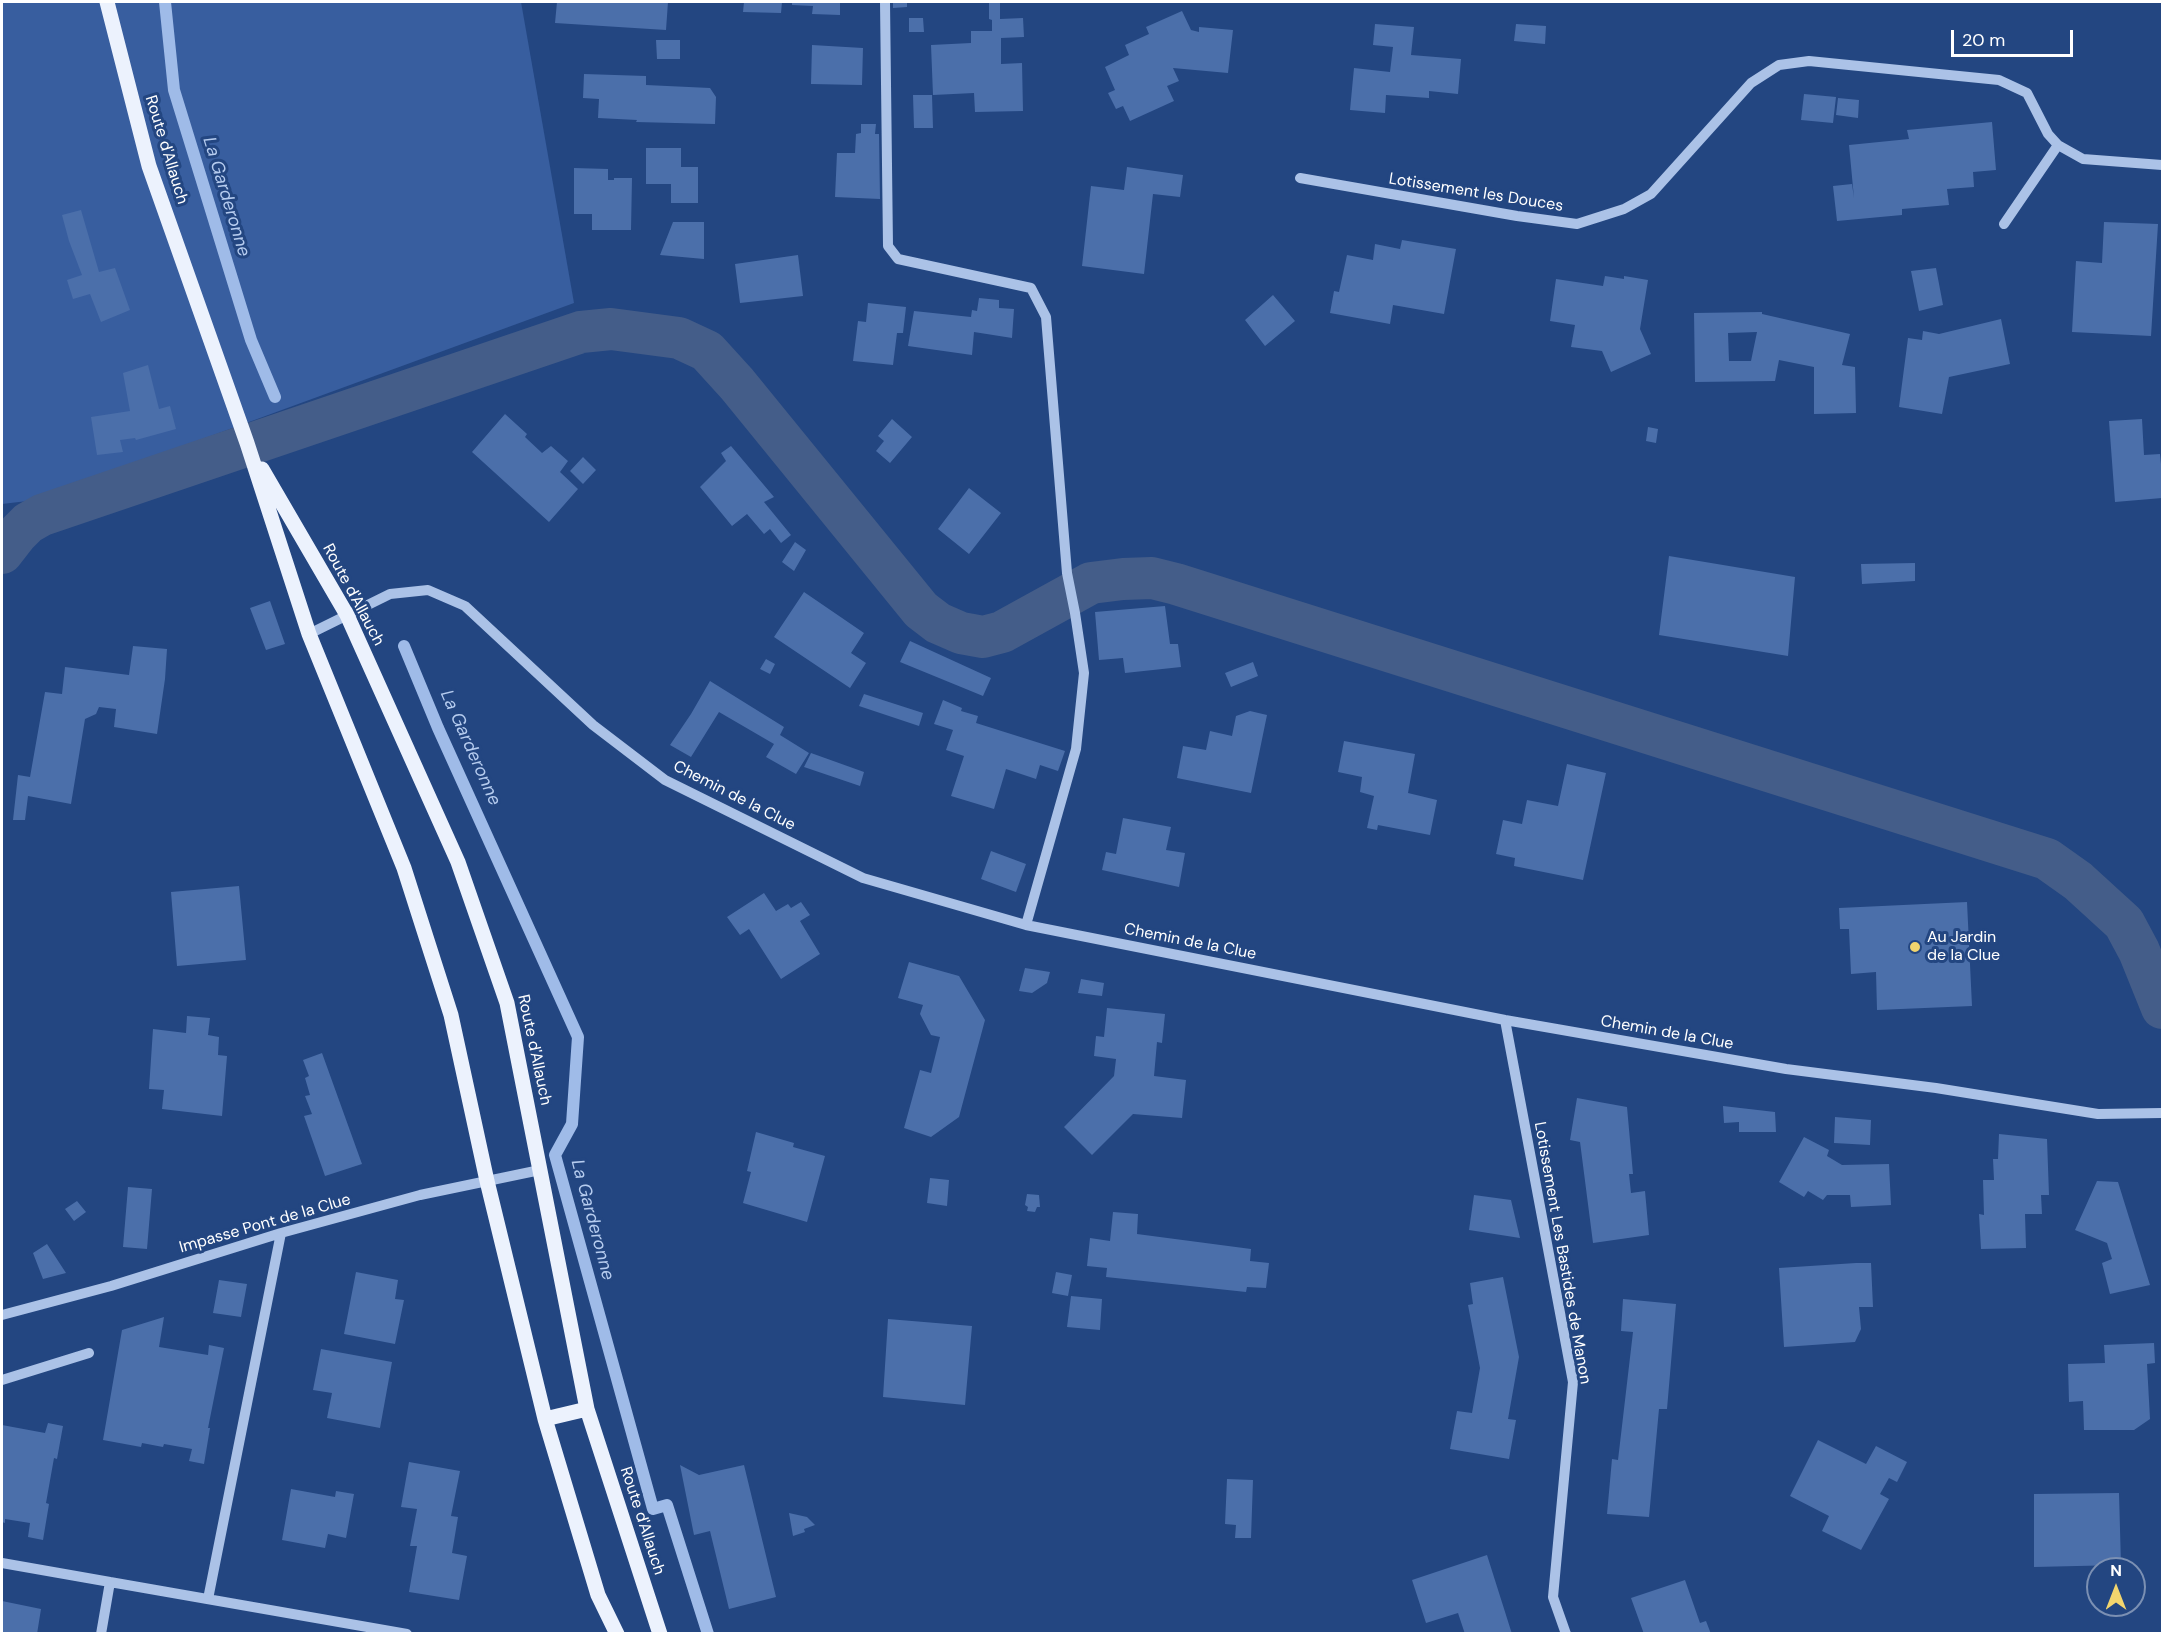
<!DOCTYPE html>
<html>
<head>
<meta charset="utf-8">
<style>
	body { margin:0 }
	#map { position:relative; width:2164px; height:1635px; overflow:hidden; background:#234681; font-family:"DM Sans",sans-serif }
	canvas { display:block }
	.frame { position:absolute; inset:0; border:3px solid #fff; pointer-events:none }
	.north { position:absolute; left:2086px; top:1557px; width:60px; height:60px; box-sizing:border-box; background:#234681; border:2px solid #7b90b3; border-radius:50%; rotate:0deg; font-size:16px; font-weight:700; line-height:24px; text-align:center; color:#fff }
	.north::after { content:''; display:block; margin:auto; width:21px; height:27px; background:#f2d56e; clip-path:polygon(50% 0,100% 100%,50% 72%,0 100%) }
	.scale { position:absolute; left:1951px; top:30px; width:122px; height:27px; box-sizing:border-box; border:3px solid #fff; border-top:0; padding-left:8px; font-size:18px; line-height:21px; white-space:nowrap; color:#fff; -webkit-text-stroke:4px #234681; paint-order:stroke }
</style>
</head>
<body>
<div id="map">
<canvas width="2164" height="1635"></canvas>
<div class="frame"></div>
<div class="north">N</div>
<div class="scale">20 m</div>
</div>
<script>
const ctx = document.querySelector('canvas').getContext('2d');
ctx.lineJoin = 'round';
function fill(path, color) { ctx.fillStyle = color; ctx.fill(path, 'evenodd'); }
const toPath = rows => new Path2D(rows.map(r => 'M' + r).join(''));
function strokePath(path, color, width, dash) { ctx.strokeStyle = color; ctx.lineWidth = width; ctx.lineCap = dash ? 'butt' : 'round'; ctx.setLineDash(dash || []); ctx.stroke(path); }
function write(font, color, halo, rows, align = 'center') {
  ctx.font = font + ' "DM Sans",sans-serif'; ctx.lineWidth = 6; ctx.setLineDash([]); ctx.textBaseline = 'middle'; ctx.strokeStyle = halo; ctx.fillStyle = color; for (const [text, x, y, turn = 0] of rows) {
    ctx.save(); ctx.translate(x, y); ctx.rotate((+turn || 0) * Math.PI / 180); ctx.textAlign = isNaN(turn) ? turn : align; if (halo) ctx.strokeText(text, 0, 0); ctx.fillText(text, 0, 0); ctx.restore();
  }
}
fill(toPath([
	[2,2,521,2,574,303,36,500,2,504]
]), '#385e9f');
strokePath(toPath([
	[165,2,174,90,251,340,275,397],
	[404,646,438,728,578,1037,572,1124,555,1155,653,1509,667,1505,708,1634]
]), '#9fbbe8', 12);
strokePath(toPath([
	[2,553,16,535,28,523,42,515,581,332,611,329,679,338,707,351,737,384,921,610,938,623,961,633,983,637,1002,632,1091,583,1123,579,1152,578,1176,584,2047,859,2078,881,2124,923,2139,951,2162,1008]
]), '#445d89', 42);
fill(toPath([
	[557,2,668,2,666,30,555,23],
	[744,2,782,2,781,13,743,12],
	[792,2,840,2,840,15,812,14,813,6,792,5],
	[893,2,907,2,907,7,893,8],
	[989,2,1000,2,1000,19,1023,18,1024,37,1001,38,1001,64,1022,63,1023,111,975,112,974,93,933,95,931,45,971,43,971,31,992,31,992,20,989,19],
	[1182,11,1191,30,1199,32,1199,27,1233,30,1228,73,1173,68,1179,81,1167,86,1174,101,1130,121,1123,106,1116,109,1108,93,1115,90,1105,67,1129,55,1125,45,1149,34,1146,27],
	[909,18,923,18,924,32,909,32],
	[1375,24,1414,27,1411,55,1461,59,1458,94,1429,91,1429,98,1386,95,1385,113,1350,110,1354,68,1390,72,1393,47,1373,45],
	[1516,24,1546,26,1545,44,1514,41],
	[656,40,680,40,680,59,657,59],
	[812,45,863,48,862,85,811,84],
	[584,74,646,76,646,85,710,88,716,97,715,124,636,122,637,120,598,118,599,99,583,98],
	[1804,94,1836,97,1833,123,1801,120],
	[913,95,932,95,933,128,914,128],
	[1838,98,1859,100,1858,118,1836,115],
	[1992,122,1996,170,1973,172,1974,187,1947,189,1949,205,1902,209,1902,215,1837,221,1833,186,1852,184,1854,198,1849,145,1909,139,1907,130],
	[861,124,876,124,875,134,879,134,880,199,835,197,837,153,855,153,856,134,861,133],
	[646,148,681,148,681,167,698,167,698,203,671,203,671,184,646,184],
	[1127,167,1183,175,1180,197,1153,194,1144,274,1082,266,1091,186,1124,190],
	[574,168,608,169,608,180,614,180,614,178,632,178,631,230,592,230,592,214,574,214],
	[81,210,99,272,115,268,130,310,101,322,90,294,73,299,67,280,82,275,69,241,62,215],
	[673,222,704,222,704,259,660,255],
	[2104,222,2158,224,2151,336,2072,332,2076,261,2102,263],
	[1402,240,1456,249,1444,314,1393,305,1390,324,1330,313,1334,291,1339,292,1347,255,1373,260,1375,244,1400,249],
	[798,255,803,296,740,303,735,264],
	[1936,268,1943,305,1919,311,1911,271],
	[1605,276,1624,279,1624,276,1648,280,1640,329,1651,354,1611,372,1602,351,1571,347,1575,325,1550,321,1556,279,1603,286],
	[1273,295,1295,321,1265,346,1245,320],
	[979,298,999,300,999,308,1014,309,1012,338,974,332,972,355,908,346,914,311,971,317,972,310,977,311],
	[868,303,906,307,903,333,897,333,893,365,853,361,858,321,866,322],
	[1762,312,1762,314,1850,334,1842,365,1855,367,1856,413,1814,414,1814,367,1779,360,1775,381,1695,382,1694,313],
	[1757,332,1751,361,1729,361,1728,333],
	[2001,319,2010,364,1949,377,1942,414,1899,407,1908,338,1922,340,1923,331,1939,334],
	[148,365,159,409,170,406,176,429,136,440,135,438,120,440,123,452,97,455,91,417,130,411,123,373],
	[505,414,527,434,525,437,542,453,551,446,568,461,560,472,578,489,549,522,472,452],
	[892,419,912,437,890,463,876,451,884,441,878,436],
	[2142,419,2144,455,2160,454,2161,464,2162,464,2162,498,2115,502,2109,421],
	[1648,427,1658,429,1656,443,1646,441],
	[731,446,774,497,764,502,791,535,781,543,770,529,764,534,747,514,732,526,700,487,726,461,721,453],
	[583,457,596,470,583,484,570,471],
	[969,488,1001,513,969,554,938,529],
	[795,542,806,550,794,571,782,562],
	[1669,556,1795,577,1788,656,1659,635],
	[1915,563,1915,581,1862,584,1861,564],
	[804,592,864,633,851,653,866,663,850,688,774,637],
	[270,601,285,644,266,650,250,608],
	[1165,606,1170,644,1178,644,1181,667,1125,673,1123,658,1099,660,1095,612],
	[910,641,991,678,983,696,900,662],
	[133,646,167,649,165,679,157,734,114,727,116,709,99,707,96,714,85,719,71,804,28,796,25,820,13,820,18,775,30,777,45,692,62,694,65,667,129,675],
	[766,659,775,664,770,674,760,669],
	[1253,662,1258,676,1231,687,1225,673],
	[710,681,784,727,780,735,809,753,796,774,766,757,774,744,719,712,691,757,670,745,691,714],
	[864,694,923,713,919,726,859,706],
	[943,700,962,708,961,711,978,716,976,723,1065,751,1058,771,1040,765,1036,779,1006,769,994,809,951,796,964,756,946,750,953,730,934,724],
	[1250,711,1267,715,1251,793,1177,778,1183,746,1206,750,1210,731,1232,736,1236,716],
	[1344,741,1415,754,1408,793,1437,800,1430,835,1378,825,1377,830,1367,828,1374,796,1360,792,1362,777,1338,772],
	[811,753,864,772,860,786,804,767],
	[1567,764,1606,773,1583,880,1514,866,1515,858,1496,854,1503,820,1522,824,1527,800,1558,806],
	[1123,818,1171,827,1166,850,1185,853,1179,887,1102,870,1106,852,1116,854],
	[991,851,1026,864,1016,892,981,879],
	[239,886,246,960,177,966,171,892],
	[764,893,776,911,788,904,791,908,801,902,810,915,800,921,820,954,781,979,749,929,740,935,727,917],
	[1967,902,1972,1006,1877,1010,1876,972,1851,974,1849,929,1840,929,1839,908],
	[909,962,959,976,985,1020,959,1117,931,1137,904,1128,920,1070,931,1073,940,1037,931,1035,920,1014,923,1005,898,998],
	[1025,968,1050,972,1047,983,1032,993,1019,991],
	[1081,979,1104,983,1102,996,1078,993],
	[1107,1008,1165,1014,1162,1043,1157,1042,1154,1076,1186,1080,1182,1118,1133,1114,1092,1155,1064,1127,1114,1076,1116,1059,1094,1056,1096,1036,1104,1037],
	[187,1016,210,1018,208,1035,219,1037,218,1055,227,1056,222,1116,162,1109,164,1090,149,1089,153,1029,186,1033],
	[322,1053,362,1164,325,1176,304,1116,312,1114,305,1096,310,1095,305,1078,309,1076,303,1060],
	[1577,1098,1627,1107,1633,1174,1629,1174,1631,1193,1645,1191,1649,1235,1593,1243,1580,1142,1570,1140],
	[1723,1106,1775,1112,1776,1132,1739,1132,1739,1122,1724,1123],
	[1835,1117,1871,1120,1870,1145,1834,1143],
	[756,1132,794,1143,793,1147,825,1156,807,1222,743,1203,751,1172,747,1171],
	[1999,1134,2047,1139,2049,1195,2041,1195,2042,1214,2025,1214,2026,1248,1981,1249,1979,1214,1984,1215,1983,1180,1994,1180,1993,1159,1998,1159],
	[1804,1137,1829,1150,1827,1156,1842,1165,1889,1164,1891,1205,1851,1207,1850,1195,1827,1195,1823,1200,1808,1191,1804,1197,1779,1182],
	[930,1178,949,1180,947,1206,927,1203],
	[2097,1181,2118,1182,2150,1285,2110,1294,2102,1263,2112,1259,2107,1243,2075,1230],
	[128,1187,152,1189,147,1249,123,1247],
	[1027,1194,1039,1195,1040,1207,1037,1207,1035,1212,1027,1211,1028,1207,1025,1205],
	[1474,1195,1511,1200,1520,1238,1469,1230],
	[77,1201,86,1212,74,1221,65,1209],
	[1113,1212,1138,1214,1137,1234,1251,1249,1250,1261,1269,1263,1266,1288,1247,1287,1246,1292,1106,1277,1107,1268,1087,1266,1090,1238,1110,1241],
	[47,1244,66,1273,43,1279,33,1253],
	[1856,1263,1871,1263,1873,1307,1859,1307,1861,1329,1855,1342,1784,1347,1779,1268],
	[356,1272,398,1280,395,1299,404,1300,395,1344,344,1334],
	[1056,1272,1072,1275,1068,1296,1052,1293],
	[1503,1277,1519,1357,1508,1419,1516,1420,1509,1459,1450,1449,1457,1411,1472,1413,1480,1368,1468,1305,1473,1304,1470,1283],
	[219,1280,247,1284,241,1317,213,1313],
	[1071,1296,1102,1299,1100,1330,1067,1327],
	[1623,1299,1676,1304,1667,1409,1659,1409,1649,1517,1607,1514,1612,1459,1618,1460,1633,1332,1621,1331],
	[164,1317,159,1347,208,1355,209,1345,224,1348,208,1428,210,1428,204,1464,189,1461,192,1449,164,1444,163,1447,142,1443,141,1447,103,1440,122,1330],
	[888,1319,972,1326,965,1405,883,1397],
	[2154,1343,2155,1363,2147,1364,2150,1419,2134,1430,2084,1430,2083,1401,2069,1402,2068,1364,2105,1363,2104,1345],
	[321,1349,392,1362,380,1428,327,1418,332,1393,313,1390],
	[48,1423,63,1426,57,1459,54,1458,46,1503,49,1504,43,1540,28,1537,30,1523,5,1519,5,1523,2,1522,2,1425,45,1433],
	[1818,1440,1866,1464,1876,1446,1907,1462,1897,1482,1889,1478,1880,1494,1889,1499,1861,1550,1822,1531,1829,1516,1790,1496],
	[409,1462,460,1471,451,1516,458,1517,452,1553,467,1556,459,1600,409,1592,417,1546,410,1546,417,1509,401,1507],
	[680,1465,699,1475,744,1465,776,1597,729,1609,710,1531,694,1535],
	[1227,1479,1253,1480,1251,1538,1235,1538,1236,1525,1225,1524],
	[291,1489,335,1497,336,1491,354,1494,346,1538,328,1534,325,1548,282,1540],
	[2119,1493,2121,1565,2034,1567,2034,1494],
	[789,1513,807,1517,815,1525,804,1529,805,1532,793,1536],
	[1487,1555,1512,1634,1465,1634,1458,1613,1426,1623,1412,1580],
	[1685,1580,1700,1623,1706,1621,1711,1634,1644,1634,1631,1598],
	[2,1601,41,1609,37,1634,2,1634]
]), '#4b6faa');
strokePath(toPath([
	[885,2,888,246,898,259,1031,288,1046,317,1067,573,1075,613,1084,673,1076,749,1026,925],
	[1300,178,1517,216,1577,224,1624,209,1651,194,1751,83,1779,65,1809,61,1999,80,2027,93,2048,134,2058,145,2083,159,2162,165],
	[2004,224,2058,145],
	[309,634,390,594,428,590,465,606,593,725,665,780,863,878,1026,925,1505,1020,1786,1069,1936,1088,2098,1114,2162,1113],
	[1505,1020,1573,1382,1553,1597,1566,1634],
	[2,1315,111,1286,281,1233,420,1195,540,1170],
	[2,1380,89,1353],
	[2,1563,110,1582],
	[208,1599,281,1233],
	[101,1634,110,1582,407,1634]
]), '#abc2e7', 10);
strokePath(toPath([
	[107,2,149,166,247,443,309,634,404,868,451,1015,487,1181,545,1419,598,1595,617,1634],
	[262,469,347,615,458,862,507,1003,587,1409,660,1634],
	[545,1419,587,1409]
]), '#ecf2fd', 15);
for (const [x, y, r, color] of [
	[1915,947,6,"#f2d56e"]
]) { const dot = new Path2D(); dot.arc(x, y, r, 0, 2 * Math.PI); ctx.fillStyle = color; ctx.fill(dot); strokePath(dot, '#234681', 2); }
write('16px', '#fff', '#234681', [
	["Route d'Allauch",166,150,73],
	["Lotissement les Douces",1476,193,9],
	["Route d'Allauch",353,595,62],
	["Chemin de la Clue",734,796,27],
	["Chemin de la Clue",1190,942,11],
	["Chemin de la Clue",1667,1033,10],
	["Route d'Allauch",534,1050,78],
	["Impasse Pont de la Clue",265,1224,-16],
	["Lotissement Les Bastides de Manon",1562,1253,80],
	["Route d'Allauch",642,1521,72]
]);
write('16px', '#fff', '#234681', [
	["Au Jardin",1927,938],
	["de la Clue",1927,956]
], 'left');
write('italic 18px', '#b6ccef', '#234681', [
	["La Garderonne",226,197,73],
	["La Garderonne",470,748,66],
	["La Garderonne",592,1220,75]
]);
</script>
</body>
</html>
